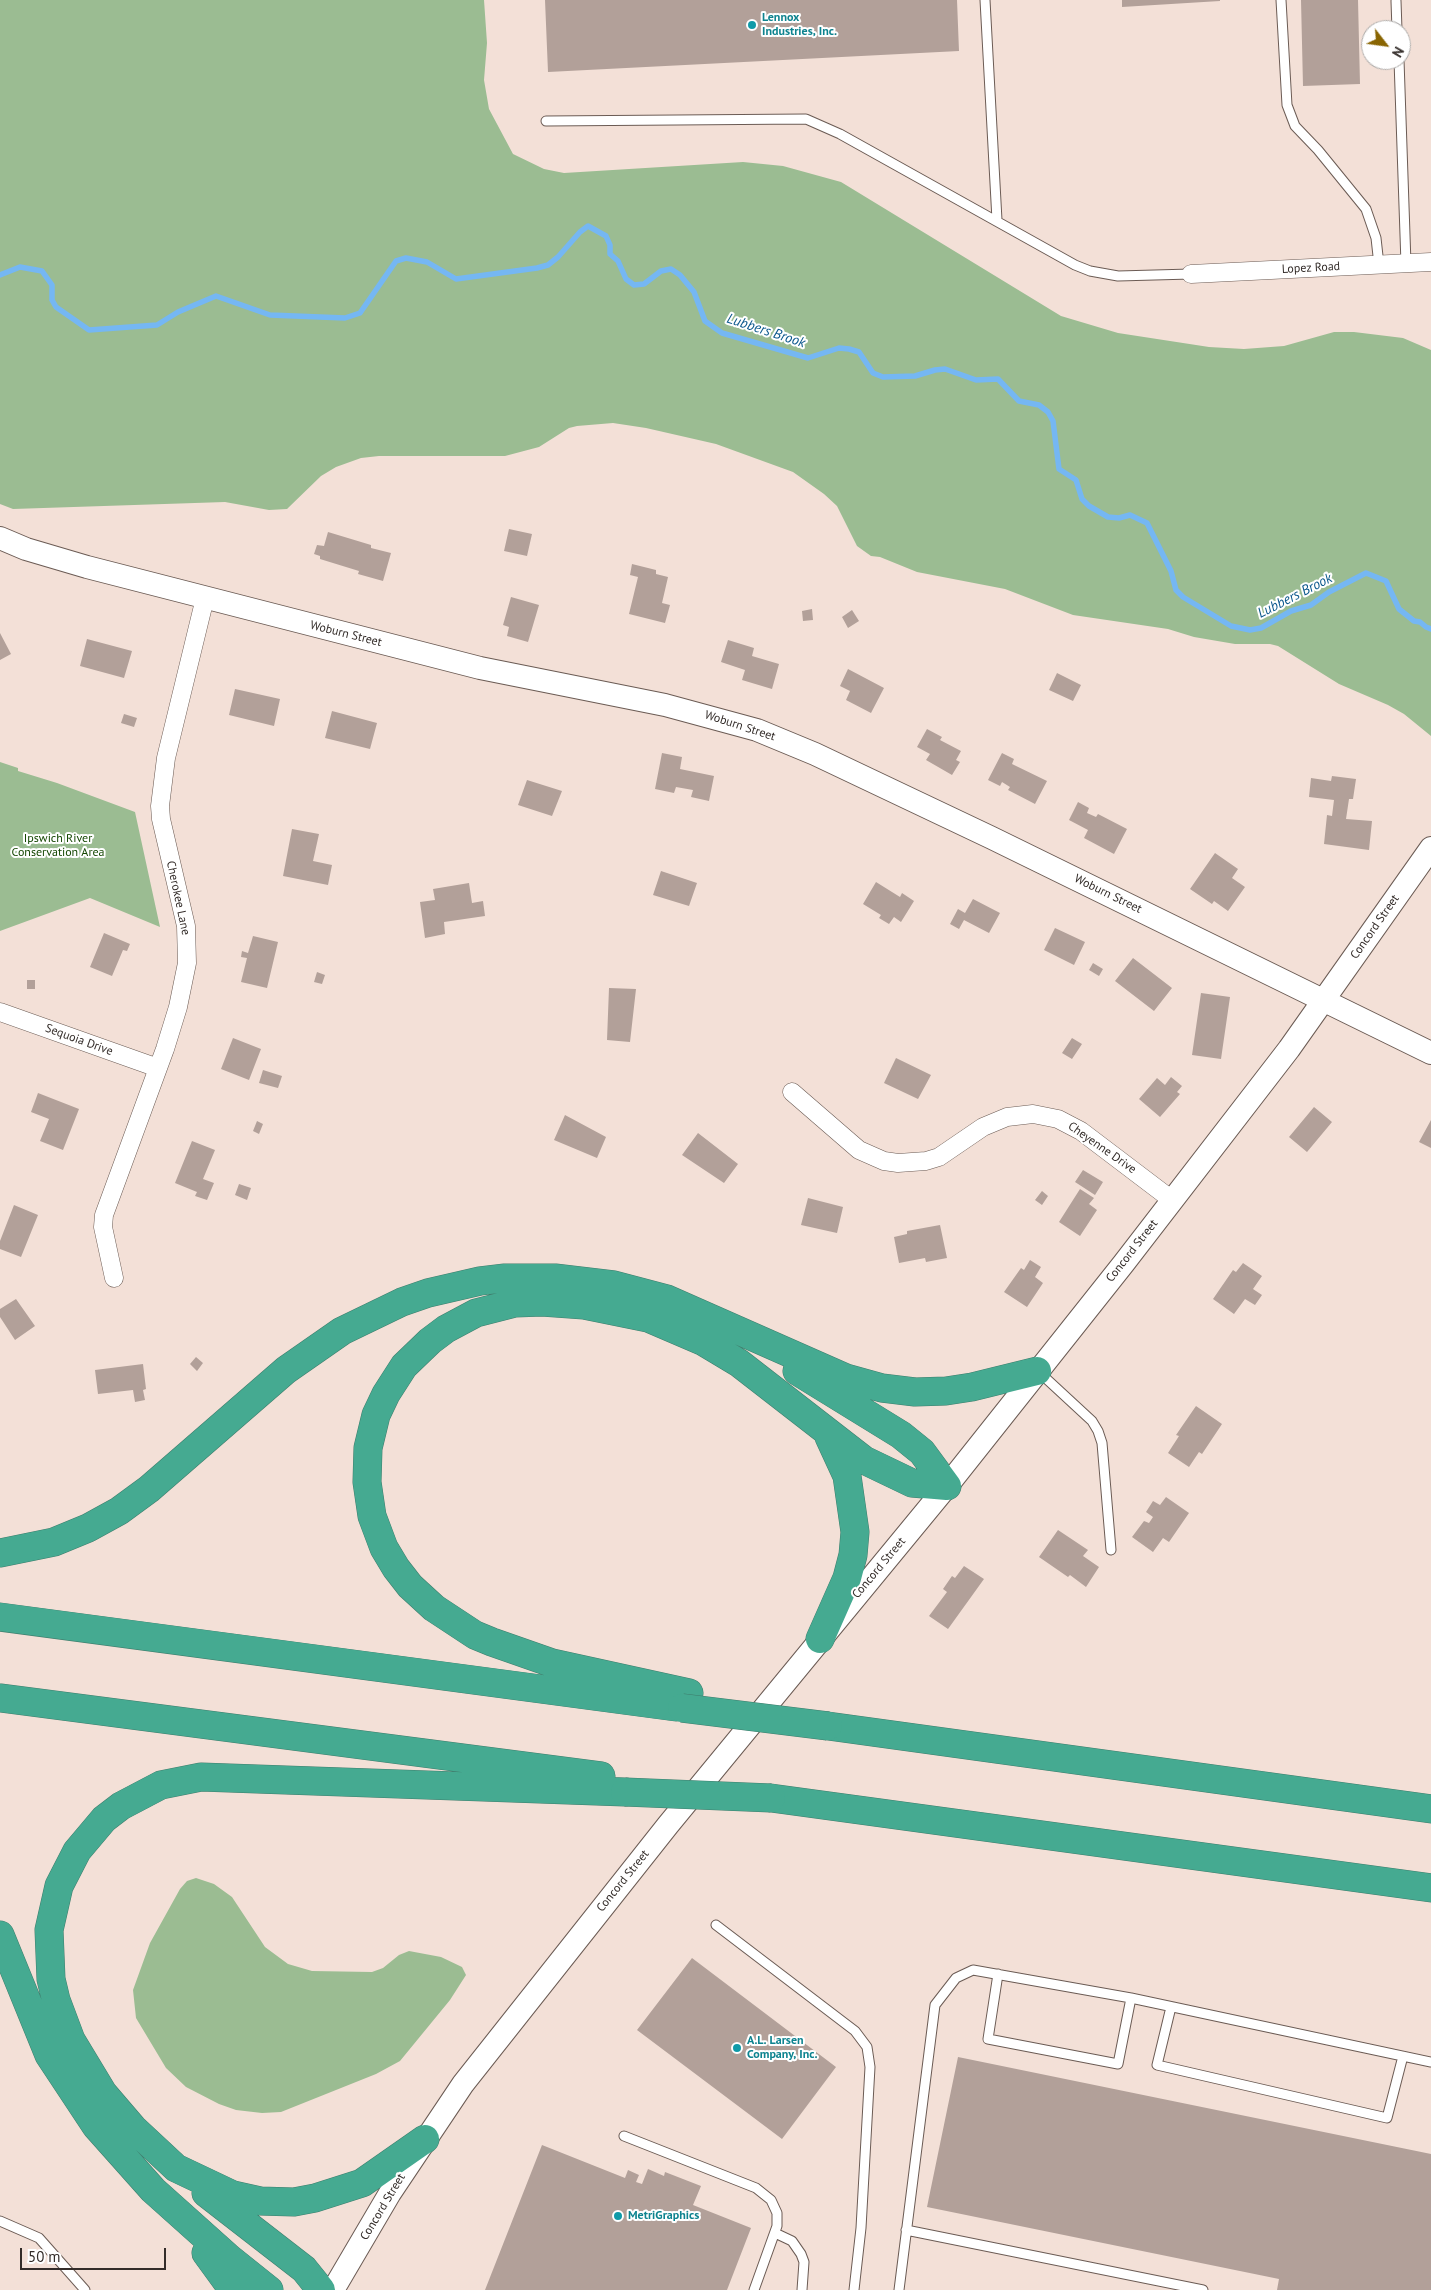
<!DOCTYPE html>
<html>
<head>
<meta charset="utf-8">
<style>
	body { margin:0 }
	#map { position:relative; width:1431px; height:2290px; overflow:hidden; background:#f3e0d7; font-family:"PT Sans",sans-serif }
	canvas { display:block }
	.north { position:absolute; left:1361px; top:20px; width:50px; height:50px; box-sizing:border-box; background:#fff; border:1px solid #adaba9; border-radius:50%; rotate:120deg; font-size:14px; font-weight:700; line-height:20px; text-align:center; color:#332c29 }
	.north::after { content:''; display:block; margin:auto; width:18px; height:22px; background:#896502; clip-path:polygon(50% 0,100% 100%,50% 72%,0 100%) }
	.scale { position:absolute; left:20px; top:2248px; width:146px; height:22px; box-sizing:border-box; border:2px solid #332c29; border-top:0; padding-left:6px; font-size:15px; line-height:18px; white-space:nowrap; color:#332c29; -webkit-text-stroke:4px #fff; paint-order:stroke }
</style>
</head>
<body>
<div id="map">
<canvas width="1431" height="2290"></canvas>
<div class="north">N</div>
<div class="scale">50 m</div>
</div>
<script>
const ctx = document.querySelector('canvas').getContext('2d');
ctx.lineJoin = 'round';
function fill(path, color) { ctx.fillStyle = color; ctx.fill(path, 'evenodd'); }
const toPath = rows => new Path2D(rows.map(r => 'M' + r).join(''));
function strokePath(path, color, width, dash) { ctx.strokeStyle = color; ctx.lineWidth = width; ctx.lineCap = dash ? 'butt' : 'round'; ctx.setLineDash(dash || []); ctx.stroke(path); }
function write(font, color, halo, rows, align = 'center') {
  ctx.font = font + ' "PT Sans",sans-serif'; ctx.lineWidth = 4; ctx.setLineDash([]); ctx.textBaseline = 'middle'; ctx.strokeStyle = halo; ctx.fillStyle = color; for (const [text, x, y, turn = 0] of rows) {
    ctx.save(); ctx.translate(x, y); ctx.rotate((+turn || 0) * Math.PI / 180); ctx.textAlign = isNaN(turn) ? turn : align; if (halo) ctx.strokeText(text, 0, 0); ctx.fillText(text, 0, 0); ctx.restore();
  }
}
fill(toPath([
	[0,0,484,0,487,43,484,80,489,109,513,154,544,169,564,173,743,162,783,166,841,182,1061,316,1118,333,1209,347,1244,349,1284,346,1334,332,1354,332,1403,338,1431,350,1431,736,1404,714,1388,705,1339,684,1278,646,1270,644,1235,644,1194,637,1168,629,1073,615,1005,589,917,572,880,557,871,556,857,546,837,506,824,494,793,472,716,444,646,428,613,423,577,426,569,428,539,447,505,456,379,456,361,458,336,467,321,476,287,509,269,510,225,502,13,509,0,504],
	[0,762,18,768,18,771,57,783,135,812,160,927,90,898,0,931],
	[196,1878,214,1884,232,1897,265,1947,288,1964,312,1971,372,1972,383,1968,399,1955,409,1951,441,1957,462,1967,466,1975,450,2000,400,2061,376,2074,281,2112,262,2113,236,2110,219,2104,186,2087,166,2068,136,2018,133,1990,150,1943,180,1889,187,1881]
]), '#9bbc92');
strokePath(toPath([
	[0,275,20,267,42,271,52,285,52,300,56,307,89,330,157,325,178,312,216,296,270,315,345,318,360,313,396,261,406,258,427,262,456,279,537,268,548,265,558,257,580,232,588,226,606,236,610,245,610,254,618,261,626,279,634,285,644,284,661,271,671,269,680,275,694,292,705,321,722,333,808,358,839,348,849,349,859,352,873,373,883,377,915,376,935,370,945,369,976,380,998,379,1019,401,1039,405,1048,412,1053,421,1059,469,1076,480,1082,499,1089,506,1108,517,1119,518,1130,515,1147,523,1171,571,1176,590,1183,597,1231,626,1250,630,1261,628,1291,611,1311,605,1329,592,1366,573,1386,581,1399,609,1414,621,1420,622,1426,627,1431,629]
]), '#75b7f3', 5.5);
fill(toPath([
	[545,0,957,0,959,51,548,72],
	[1122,0,1220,0,1220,1,1122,7],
	[1301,0,1358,0,1360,84,1303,86],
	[509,529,532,534,527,556,504,551],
	[328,532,371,545,371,548,391,553,383,581,358,574,359,571,320,559,320,556,314,554,317,545,324,546],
	[632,564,656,570,656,574,668,577,662,603,670,605,665,623,629,614,638,577,630,575],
	[511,597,539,605,528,642,507,636,509,627,503,625],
	[812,609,813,620,803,621,802,611],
	[852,610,859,621,848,628,842,617],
	[0,633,11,654,0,660],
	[87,639,132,651,124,678,80,666],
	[728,640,754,648,752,656,779,664,772,689,742,680,745,670,721,662],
	[848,669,884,688,871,713,846,700,850,691,840,686],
	[1057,673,1081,685,1073,701,1049,690],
	[235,689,280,699,274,726,229,715],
	[332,711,377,723,370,749,325,738],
	[124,714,137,718,134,727,121,723],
	[927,729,942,737,940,740,961,751,956,760,960,762,952,775,926,760,930,754,917,747],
	[662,753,682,757,680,769,714,776,709,801,691,797,693,790,676,787,674,793,655,789],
	[1002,753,1014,759,1012,764,1047,781,1035,804,1008,790,1010,787,1002,782,1000,786,988,780],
	[1332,776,1356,779,1353,799,1349,799,1346,819,1372,821,1369,850,1324,844,1327,815,1332,816,1334,800,1309,797,1311,778,1331,781],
	[527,780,562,791,552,816,518,805],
	[1078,802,1089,808,1087,813,1096,817,1098,814,1127,829,1114,854,1084,838,1088,830,1069,820],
	[292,829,319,834,313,861,332,865,328,885,283,876],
	[1215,853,1238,869,1232,878,1245,887,1228,911,1214,901,1212,904,1190,889],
	[661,871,697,883,689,906,653,895],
	[876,882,900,897,902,893,914,901,901,922,894,917,889,924,879,918,881,915,863,904],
	[469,883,472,903,483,901,485,916,444,922,445,934,425,938,420,902,435,900,433,889],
	[973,899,1000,913,989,933,964,920,959,929,950,924,958,909,965,913],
	[1055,928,1085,942,1074,965,1044,950],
	[104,933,130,944,127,951,123,950,112,976,90,967],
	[253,936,278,942,267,988,241,982,247,958,241,957,242,951,248,953],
	[1133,958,1172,988,1154,1011,1115,981],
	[1093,963,1103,969,1099,976,1089,970],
	[317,972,325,975,322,984,314,982],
	[27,980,35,980,35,989,27,989],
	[609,988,636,989,630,1042,607,1040],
	[1201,993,1230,997,1221,1059,1192,1055],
	[233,1038,261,1049,249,1080,221,1069],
	[1072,1038,1082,1044,1072,1059,1062,1053],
	[896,1058,931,1075,918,1099,884,1083],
	[263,1070,282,1076,278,1088,259,1083],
	[1171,1077,1182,1086,1177,1092,1180,1094,1160,1117,1139,1099,1157,1078,1165,1085],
	[38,1093,79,1109,63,1150,40,1141,49,1119,31,1112],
	[1314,1107,1332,1122,1307,1152,1289,1137],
	[565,1115,606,1137,597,1158,554,1140],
	[1431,1120,1431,1148,1419,1142],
	[257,1121,263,1124,259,1134,253,1131],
	[698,1133,738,1164,724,1183,682,1155],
	[192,1141,215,1150,203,1179,214,1183,207,1200,195,1196,197,1192,175,1183],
	[1083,1170,1103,1182,1095,1195,1075,1182],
	[239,1184,251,1188,247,1200,235,1195],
	[1080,1189,1094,1198,1089,1204,1097,1210,1080,1236,1059,1222],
	[1042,1191,1048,1196,1042,1205,1035,1200],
	[808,1198,843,1207,837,1233,801,1225],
	[14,1205,38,1215,21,1257,0,1249,0,1241],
	[940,1225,947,1258,926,1262,925,1258,899,1263,894,1237,907,1234,907,1231],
	[1030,1260,1041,1267,1035,1277,1043,1283,1027,1307,1004,1292,1021,1268,1024,1270],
	[1243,1263,1262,1276,1253,1289,1262,1295,1255,1305,1245,1299,1234,1314,1213,1299,1233,1270,1236,1272],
	[16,1299,35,1326,15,1340,0,1317,0,1309],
	[196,1357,203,1363,197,1371,190,1364],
	[143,1364,146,1389,143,1390,145,1400,135,1402,133,1390,98,1394,95,1370],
	[1196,1406,1222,1424,1202,1454,1199,1452,1189,1467,1168,1453,1179,1436,1176,1435],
	[1166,1497,1189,1513,1169,1542,1163,1538,1153,1552,1132,1537,1144,1521,1149,1523,1153,1517,1146,1512,1153,1501,1160,1505],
	[1058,1530,1088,1550,1083,1556,1099,1567,1086,1587,1070,1575,1068,1577,1039,1557],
	[964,1566,984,1579,948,1629,929,1616,947,1592,943,1589,952,1576,955,1578],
	[692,1958,836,2067,782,2139,637,2030],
	[958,2057,1431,2154,1431,2290,1277,2290,1279,2279,927,2207],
	[542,2145,625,2178,628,2170,639,2175,636,2182,642,2184,648,2169,664,2176,665,2172,701,2186,693,2205,751,2228,727,2290,485,2290]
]), '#b2a099');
const service = toPath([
	[985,0,997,220],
	[1281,0,1287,105,1295,126,1318,150,1366,209,1376,238,1379,265],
	[1396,1,1397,30],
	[1399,60,1406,264],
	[546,121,806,119,840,134,1075,265,1090,271,1118,276,1191,274],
	[1039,1372,1092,1421,1098,1431,1102,1443,1111,1550],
	[716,1925,855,2031,867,2047,870,2067,861,2228,854,2290],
	[998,1974,988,2039,1118,2064,1131,1998],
	[1171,2007,1157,2065,1387,2118,1403,2056],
	[624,2136,756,2188,771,2200,777,2213,777,2226,754,2290],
	[0,2221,39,2238,85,2290],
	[906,2230,1203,2290],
	[775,2233,792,2241,801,2254,804,2262,802,2290],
	[899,2290,935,2005,956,1978,973,1970,1131,1998,1431,2062]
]);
const minor = toPath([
	[1191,274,1431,262],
	[0,1012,158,1068],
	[792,1092,859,1150,884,1161,898,1163,926,1161,939,1157,983,1127,1007,1117,1033,1114,1058,1119,1081,1131,1172,1200],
	[114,1278,103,1227,104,1215,165,1049,178,1007,187,963,186,926,161,819,160,806,166,758,205,598]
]);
const tertiary = toPath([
	[0,538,26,549,87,567,480,668,665,705,757,730,815,754,992,838,1431,1053],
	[333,2290,390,2193,463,2084,668,1825,947,1486,1124,1263,1289,1049,1431,848]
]);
const motorway = toPath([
	[797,1371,901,1435,922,1452,947,1486],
	[0,1553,54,1542,88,1528,119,1511,149,1489,286,1370,342,1331,402,1302,428,1293,480,1281,505,1278,555,1278,614,1285,667,1299,846,1378,882,1388,915,1392,946,1391,972,1387,1037,1371],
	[0,1617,676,1707],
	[820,1639,847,1578,853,1555,855,1532,847,1476,829,1437],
	[689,1693,552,1663,492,1642,475,1635,434,1608,410,1586,396,1568,384,1548,372,1516,367,1482,368,1448,376,1415,386,1394,404,1366,430,1341,446,1329,476,1313,515,1303,542,1302,584,1305,648,1318,704,1342,739,1363,864,1460,912,1483,947,1486],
	[0,1698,601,1776],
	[828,1726,1431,1809],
	[771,1798,1431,1888],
	[0,1935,49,2055,96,2126,153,2190,229,2258,269,2290],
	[425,2139,362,2183,315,2198,294,2202,260,2201,233,2195,176,2168,133,2128,103,2093,71,2040,56,2000,51,1979,49,1930,59,1886,77,1851,104,1819,121,1806,161,1785,201,1777,625,1792],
	[206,2193,304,2269,321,2290],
	[206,2253,233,2290]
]);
strokePath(service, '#6b5b54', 11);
strokePath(minor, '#6b5b54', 19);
strokePath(tertiary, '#6b5b54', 24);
strokePath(motorway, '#3f7e6d', 29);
strokePath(service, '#fff', 9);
strokePath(minor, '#fff', 18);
strokePath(tertiary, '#fff', 22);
strokePath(motorway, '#45aa91', 28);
const motorwayBridge = toPath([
	[682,1708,828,1726],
	[625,1792,771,1798]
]);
strokePath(motorwayBridge, '#3f7e6d', 29, []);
strokePath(motorwayBridge, '#45aa91', 28);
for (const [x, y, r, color] of [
	[752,25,5,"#0f9aa8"],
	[737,2048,5,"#0f9aa8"],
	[618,2216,5,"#0f9aa8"]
]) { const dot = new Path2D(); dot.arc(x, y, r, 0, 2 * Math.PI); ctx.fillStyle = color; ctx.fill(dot); strokePath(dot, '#fff', 2); }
write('bold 12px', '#0d838f', '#fff', [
	["Lennox",762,18],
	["Industries, Inc.",762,32],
	["A.L. Larsen",747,2041],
	["Company, Inc.",747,2055],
	["MetriGraphics",628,2216]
], 'left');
write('12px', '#332c29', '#fff', [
	["Lopez Road",1311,268,-3],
	["Woburn Street",346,634,14],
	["Woburn Street",740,726,18],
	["Woburn Street",1108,894,26],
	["Cherokee Lane",178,898,78],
	["Concord Street",1375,927,-55],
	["Sequoia Drive",79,1040,20],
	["Cheyenne Drive",1102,1148,35],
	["Concord Street",1132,1251,-52],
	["Concord Street",879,1568,-50],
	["Concord Street",623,1881,-51],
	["Concord Street",383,2207,-59]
]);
write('12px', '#134600', '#fff', [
	["Ipswich River",58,839],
	["Conservation Area",58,853]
]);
write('italic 14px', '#09568c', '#fff', [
	["Lubbers Brook",766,331,18],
	["Lubbers Brook",1295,596,-27]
]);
</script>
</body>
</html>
